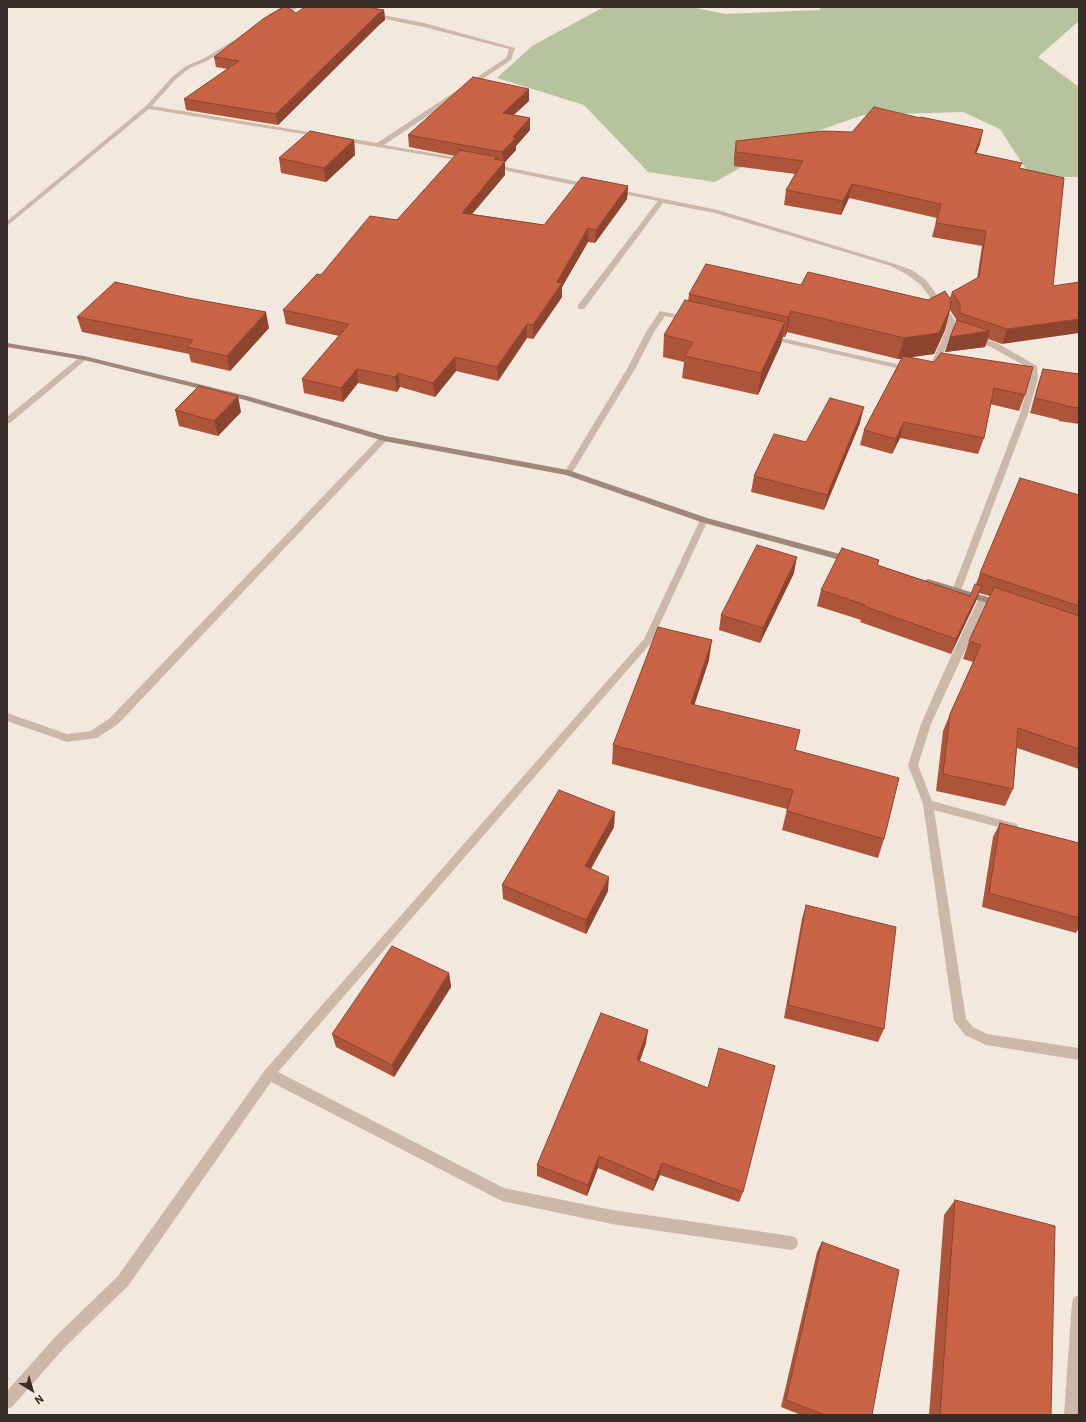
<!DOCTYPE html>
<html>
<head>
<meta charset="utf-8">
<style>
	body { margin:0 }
	#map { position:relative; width:1086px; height:1422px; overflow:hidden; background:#f3e8dd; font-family:"IBM Plex Sans",sans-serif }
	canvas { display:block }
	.frame { position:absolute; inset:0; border:8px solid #382d29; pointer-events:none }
	.north { position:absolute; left:12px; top:1370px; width:40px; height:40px; -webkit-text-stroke:3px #faf2e9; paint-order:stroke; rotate:143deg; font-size:11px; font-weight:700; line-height:16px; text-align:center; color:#382d29 }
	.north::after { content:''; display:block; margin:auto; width:14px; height:18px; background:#382d29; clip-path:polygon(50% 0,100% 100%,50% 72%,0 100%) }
</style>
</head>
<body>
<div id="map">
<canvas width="1086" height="1422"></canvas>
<div class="frame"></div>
<div class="north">N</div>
</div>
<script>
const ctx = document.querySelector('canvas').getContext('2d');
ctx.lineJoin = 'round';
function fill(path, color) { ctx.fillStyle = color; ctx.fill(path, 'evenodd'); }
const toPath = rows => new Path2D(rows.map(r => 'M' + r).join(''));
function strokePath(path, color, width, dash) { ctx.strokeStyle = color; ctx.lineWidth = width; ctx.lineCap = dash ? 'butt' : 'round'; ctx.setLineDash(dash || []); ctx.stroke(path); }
fill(toPath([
	[604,7,691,7,725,14,819,10,822,7,1079,7,1079,21,1038,57,1079,87,1079,177,1031,177,1000,129,963,112,863,115,786,142,715,182,648,172,584,105,497,78,532,46]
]), '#b6c39c');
fill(toPath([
	[292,7,299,7,282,17,277,16,292,7],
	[372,13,424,23,515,48,511,60,384,145,466,159,469,161,468,162,342,141,339,139,342,137,377,143,506,58,509,49,424,27,370,16,369,15,372,13],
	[233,41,238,42,207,61,190,68,176,79,152,106,320,134,323,136,322,137,149,109,7,226,7,221,146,106,172,77,186,66,203,59,233,41],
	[491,164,589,184,592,186,589,188,489,167,488,166,491,164],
	[615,189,718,210,895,264,912,270,926,280,955,320,954,329,997,343,1037,366,1038,378,1028,414,960,593,954,593,952,591,1020,414,1030,378,1030,369,991,347,952,333,940,361,934,370,928,370,927,368,932,361,946,330,947,320,920,284,906,274,891,266,715,213,663,203,584,309,578,309,578,305,658,201,613,192,612,191,615,189],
	[660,311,689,317,693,319,689,321,665,316,654,332,635,369,572,473,571,475,565,475,564,473,627,369,646,332,660,311],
	[766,335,769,335,909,367,913,369,909,371,769,339,766,339,766,335],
	[81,356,84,356,88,358,10,423,7,423,7,417,81,356],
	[384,435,388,438,387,440,118,724,97,738,67,742,7,721,7,713,67,734,91,731,110,718,381,436,384,435],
	[704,517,708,520,651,643,278,1072,504,1188,612,1210,791,1236,796,1238,798,1243,796,1248,791,1250,612,1224,502,1201,271,1082,128,1286,65,1347,12,1407,7,1409,7,1391,55,1337,118,1276,265,1070,644,639,700,520,704,517],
	[984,595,989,598,931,724,918,765,932,801,1013,823,1017,824,1018,827,1017,830,1013,831,934,810,966,1019,973,1027,987,1034,1079,1048,1079,1060,986,1045,965,1035,954,1021,923,804,908,765,921,724,947,665,979,598,984,595],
	[1079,1295,1078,1415,1064,1415,1072,1302,1074,1297,1079,1295]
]), '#ccb8a8');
fill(toPath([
	[7,343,84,356,247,396,385,436,568,470,707,518,851,557,855,560,851,563,701,522,566,475,384,441,245,400,84,360,7,347,7,343],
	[928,579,1003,602,1005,604,1000,607,925,584,923,582,928,579]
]), '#9f8779');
fill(toPath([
	[384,10,385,20,379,25,278,125,186,110,184,99,227,69,216,67,214,57,296,13],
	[529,89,529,101,513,115,530,118,530,130,516,146,516,150,505,162,505,175,472,214,544,225,628,186,627,199,595,243,588,242,562,287,562,297,533,339,527,338,498,381,456,371,435,397,400,387,397,392,358,383,343,402,304,393,302,379,339,336,286,324,283,310,321,275,397,220,455,156,409,147,408,135],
	[354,140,355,155,326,182,281,173,279,158],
	[736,141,980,144,976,153,1020,168,1064,178,1002,344,988,339,985,347,945,352,950,337,956,322,956,319,950,310,945,330,934,354,910,357,1025,395,1019,411,990,404,984,438,978,454,900,438,892,454,860,445,864,430,901,359,898,359,787,332,785,337,783,337,781,344,758,395,682,378,684,362,663,357,664,335,688,301,689,294,801,285,928,300,950,298,952,292,977,279,982,246,932,237,937,218,849,198,841,215,784,205,786,190,795,174,734,166,734,155],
	[77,317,269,328,230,371,191,362,189,354,82,332],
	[1043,369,1079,374,1079,424,1059,421,1059,420,1030,413,1038,384],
	[175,410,241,412,218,436,179,426],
	[860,423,824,510,751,492,754,476,806,442],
	[1079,495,1079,769,1017,748,1013,789,1005,806,936,791,943,731,950,714,973,662,963,659,969,641,990,596,979,593,976,601,951,654,860,622,861,620,817,606,821,590,879,560,878,565,970,596,976,584,980,573],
	[794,573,760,643,719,630,721,615],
	[709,660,694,705,795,750,884,839,878,858,782,830,787,809,612,764,613,745],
	[1000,823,1079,843,1079,928,1076,933,982,907,993,837],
	[614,827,591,869,608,891,586,934,503,899,502,885],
	[806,905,884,1029,878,1042,784,1018,802,919],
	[449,973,451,987,394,1077,336,1047,332,1034],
	[646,1043,640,1061,743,1192,739,1202,660,1175,653,1191,598,1168,587,1196,537,1176,537,1165],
	[955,1200,1051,1415,929,1415,944,1215],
	[822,1242,872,1415,801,1415,781,1407,817,1252]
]), '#ad553b');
fill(toPath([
	[384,10,385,20,379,25,278,125,276,114,378,14],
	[529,89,529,101,503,125,503,113],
	[530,118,530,130,516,146,516,150,505,162,505,175,462,226,462,213,494,159,497,157,497,170,503,164,502,152,513,137],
	[983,130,980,144,971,167,975,153],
	[354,140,355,155,326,182,324,168],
	[852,184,849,198,841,215,843,201],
	[628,186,627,199,595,243,596,230],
	[588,228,588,242,562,287,562,297,533,339,533,325],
	[950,309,945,330,934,354,898,359,904,338],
	[791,311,787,332,785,337,788,317],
	[266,312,269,328,230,371,227,356],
	[1079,319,1079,333,1002,344,1007,329],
	[785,322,781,344,758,395,761,373],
	[527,324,527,338,498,381,497,367],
	[990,331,985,347,945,352,950,337],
	[455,357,456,371,435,397,433,383],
	[357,369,358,383,343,402,341,388],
	[398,373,400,387,397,392,395,377],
	[238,396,241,412,218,436,214,421],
	[864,407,860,423,824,510,827,495],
	[904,422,900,438,892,454,896,439],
	[797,557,794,573,760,643,763,628],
	[982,586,976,601,951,654,956,639],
	[712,640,709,660,688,724,691,704],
	[615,812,614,827,584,880,585,866],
	[609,877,608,891,586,934,586,920],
	[449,973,451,987,394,1077,392,1065],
	[648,1030,646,1043,635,1072,637,1060],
	[599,1156,598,1168,587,1196,588,1185],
	[662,1163,660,1175,653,1191,655,1180]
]), '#8d4530');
const building = toPath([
	[283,7,287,7,296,13,305,7,367,7,384,10,378,14,276,114,184,99,239,61,214,57,263,19,283,7],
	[473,77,529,89,503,113,530,118,513,137,516,138,502,152,408,135,473,77],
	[874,107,920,118,921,117,983,130,975,153,1022,163,1019,168,1064,178,1053,286,1079,282,1079,319,1007,329,960,313,960,304,952,292,979,277,986,231,936,223,941,204,852,184,843,201,786,190,803,161,736,152,736,141,823,131,852,132,874,107],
	[310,131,354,140,324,168,279,158,310,131],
	[460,150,497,157,494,159,505,161,462,213,544,225,582,177,628,186,596,230,588,228,557,282,562,283,533,325,527,324,497,367,455,357,433,383,398,373,395,377,357,369,341,388,302,379,349,324,283,310,317,274,321,275,370,216,397,220,460,150],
	[706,264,801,285,808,272,928,300,945,291,951,300,950,309,939,333,904,338,791,311,788,317,689,294,706,264],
	[115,282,188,298,266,312,227,356,187,347,193,340,77,317,115,282],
	[685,300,785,322,761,373,685,356,693,342,664,335,685,300],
	[957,320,990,331,950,337,957,320],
	[941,353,1033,367,1025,395,994,388,984,438,904,422,896,439,864,430,903,356,934,362,941,353],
	[1043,369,1079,374,1079,408,1065,406,1065,405,1035,398,1043,369],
	[199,386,238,396,214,421,175,410,199,386],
	[830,398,864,407,827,495,754,476,774,434,806,442,830,398],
	[1020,478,1079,495,1079,606,980,573,1020,478],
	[757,545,797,557,763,628,721,615,757,545],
	[842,548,879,560,877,565,970,596,975,584,982,586,956,639,864,606,865,605,821,590,842,548],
	[994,587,1079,616,1079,749,1018,728,1013,789,943,774,950,714,981,645,969,641,994,587],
	[658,627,712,640,691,704,800,730,795,750,899,778,884,839,787,811,793,790,613,745,658,627],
	[559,790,615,812,585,866,609,877,586,920,502,885,559,790],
	[1000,823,1079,843,1079,918,989,893,1000,823],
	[806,905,896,927,884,1029,788,1005,806,905],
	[392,946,449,973,392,1065,332,1034,392,946],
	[601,1013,648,1030,637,1060,708,1088,719,1048,775,1066,743,1192,662,1163,655,1180,599,1156,588,1185,537,1165,601,1013],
	[955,1200,1055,1226,1051,1415,940,1415,955,1200],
	[822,1242,899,1270,872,1415,825,1415,786,1400,822,1242]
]);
fill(building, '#c96345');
strokePath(building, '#8d4530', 1);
</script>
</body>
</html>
